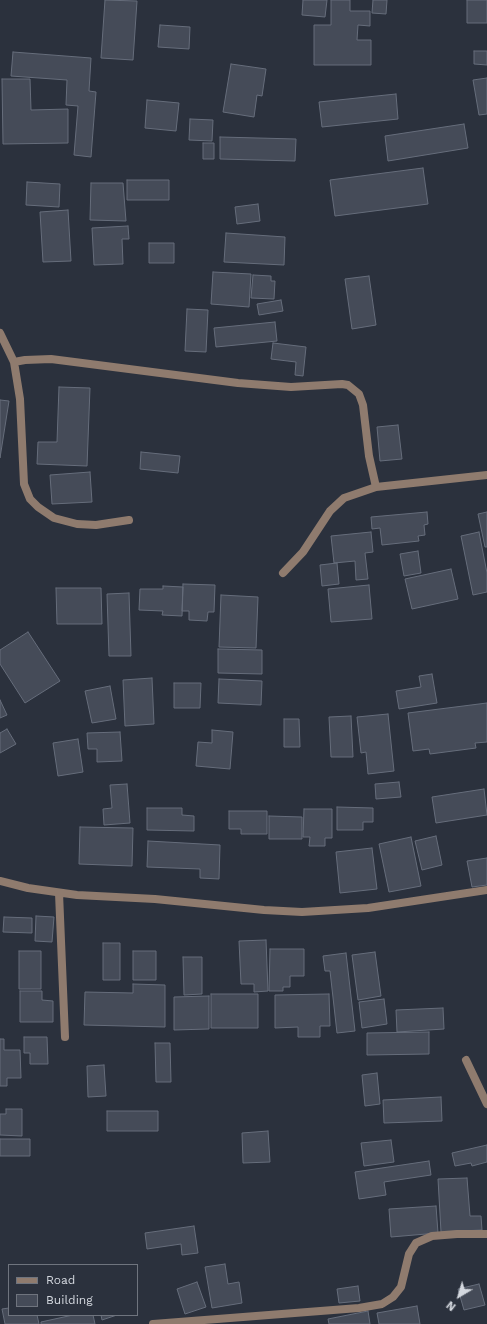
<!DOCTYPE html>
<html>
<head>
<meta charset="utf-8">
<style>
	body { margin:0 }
	#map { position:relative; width:487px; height:1324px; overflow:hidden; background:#2b313d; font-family:"Work Sans",sans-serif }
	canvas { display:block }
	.legend { position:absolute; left:8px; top:1264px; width:130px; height:52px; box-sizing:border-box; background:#2b313d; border:1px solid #6f747e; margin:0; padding:5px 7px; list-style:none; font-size:12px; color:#d4d8df }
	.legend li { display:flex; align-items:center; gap:8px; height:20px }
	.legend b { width:20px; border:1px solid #6f747e }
	.north { position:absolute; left:439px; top:1276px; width:40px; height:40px; -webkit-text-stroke:3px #2b313d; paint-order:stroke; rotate:218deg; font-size:11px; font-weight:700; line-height:16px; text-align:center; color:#d4d8df }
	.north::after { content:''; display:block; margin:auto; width:14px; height:18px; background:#d4d8df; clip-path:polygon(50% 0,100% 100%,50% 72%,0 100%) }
</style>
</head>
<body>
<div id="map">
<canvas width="487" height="1324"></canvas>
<ul class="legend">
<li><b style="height:5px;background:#8f7b6e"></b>Road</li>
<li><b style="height:11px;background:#454b58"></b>Building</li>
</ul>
<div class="north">N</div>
</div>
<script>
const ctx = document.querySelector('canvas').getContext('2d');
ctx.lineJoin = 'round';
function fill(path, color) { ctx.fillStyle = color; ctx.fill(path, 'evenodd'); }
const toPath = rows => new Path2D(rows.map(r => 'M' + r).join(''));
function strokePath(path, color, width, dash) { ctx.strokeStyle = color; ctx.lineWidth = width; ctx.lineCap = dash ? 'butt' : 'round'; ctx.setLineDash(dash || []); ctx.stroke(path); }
const building = toPath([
	[105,0,137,1,133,60,101,58,105,0],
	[303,0,327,0,325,17,302,15,303,0],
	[331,0,350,0,350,11,370,11,370,26,358,25,357,40,371,40,371,65,314,65,314,25,331,25,331,0],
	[373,0,387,0,386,14,372,13,373,0],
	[467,0,487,0,487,23,467,23,467,0],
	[160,25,190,27,189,49,158,47,160,25],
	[474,51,487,51,487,65,474,64,474,51],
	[13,52,91,58,89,91,96,92,91,157,74,155,78,106,66,105,67,80,11,76,13,52],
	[231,64,266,69,262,96,257,95,254,117,223,112,231,64],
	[487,78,487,114,479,115,473,80,487,78],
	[2,79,30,79,31,110,68,109,68,143,3,144,2,79],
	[396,94,398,119,322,127,319,102,396,94],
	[147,100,179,103,176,131,145,128,147,100],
	[190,119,213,120,212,141,189,140,190,119],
	[464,124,468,148,388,161,385,136,464,124],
	[220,137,296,139,295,161,220,159,220,137],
	[203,143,214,143,214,159,203,159,203,143],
	[423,168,428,204,335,216,330,180,423,168],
	[127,180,169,180,169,200,127,200,127,180],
	[27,182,60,184,59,207,26,205,27,182],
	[91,183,123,183,126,221,90,220,91,183],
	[258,204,260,221,237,224,235,207,258,204],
	[68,210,71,261,43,262,40,212,68,210],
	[128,226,129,239,122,239,123,264,94,265,92,228,128,226],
	[226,233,285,237,284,265,224,262,226,233],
	[149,243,174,243,174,263,149,263,149,243],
	[213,272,251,274,249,307,211,304,213,272],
	[253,275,271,276,271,281,275,281,274,299,251,298,253,275],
	[369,276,376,325,352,329,345,279,369,276],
	[281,300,283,311,259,315,257,304,281,300],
	[187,309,208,310,206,352,185,351,187,309],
	[275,322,277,341,216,347,214,328,275,322],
	[273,343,306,347,303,376,295,375,296,362,271,359,273,343],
	[59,387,90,388,87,466,37,464,38,442,57,442,59,387],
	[0,400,9,401,0,458,0,400],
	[398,425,402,459,380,461,377,427,398,425],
	[141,452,180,456,178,473,140,469,141,452],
	[90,472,92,502,52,504,50,475,90,472],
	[427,512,428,524,424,525,425,535,418,536,419,541,382,545,380,528,372,529,371,517,427,512],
	[487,512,487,547,485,547,478,514,487,512],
	[371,532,373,552,365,553,368,579,356,580,355,561,334,563,331,536,371,532],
	[479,532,487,573,487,592,473,595,461,536,479,532],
	[418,551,421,573,404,576,400,554,418,551],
	[337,563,339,584,322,586,320,565,337,563],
	[451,569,458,599,412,609,405,579,451,569],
	[183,584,215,585,214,612,208,612,207,621,189,620,189,611,182,611,183,584],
	[369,585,372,619,331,622,328,589,369,585],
	[163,586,183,587,182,616,162,615,163,611,139,610,140,589,163,589,163,586],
	[56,588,101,588,102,624,57,624,56,588],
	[129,593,131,656,109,656,107,594,129,593],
	[221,595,258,597,256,648,219,647,221,595],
	[28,632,60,681,25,703,0,664,0,650,28,632],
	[218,649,262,650,262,674,218,673,218,649],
	[432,674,437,703,399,709,396,691,421,687,419,676,432,674],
	[152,678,154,724,125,726,123,680,152,678],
	[219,679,262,681,261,705,218,703,219,679],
	[174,683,201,683,200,708,174,708,174,683],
	[110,686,116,719,92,723,85,691,110,686],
	[0,700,7,715,0,718,0,700],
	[487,703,487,742,475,743,476,748,430,754,429,749,413,751,408,713,487,703],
	[388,714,394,771,368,774,366,752,361,753,357,717,388,714],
	[351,716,353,757,331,757,329,717,351,716],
	[284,719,299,719,300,747,284,747,284,719],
	[7,729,16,744,0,753,0,733,7,729],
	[212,730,233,732,230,769,196,766,198,742,212,743,212,730],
	[120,732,122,761,97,762,97,749,88,749,87,733,120,732],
	[78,739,83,772,58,776,53,743,78,739],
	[399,782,401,797,376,799,375,784,399,782],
	[127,784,130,823,104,825,103,809,112,808,110,785,127,784],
	[484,789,487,815,436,823,432,797,484,789],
	[337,807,373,808,373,822,363,822,363,830,337,830,337,807],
	[147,808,182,808,182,815,194,816,194,831,147,830,147,808],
	[304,809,332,809,332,838,325,838,325,846,309,846,310,837,303,837,304,809],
	[229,811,267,811,267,834,241,834,241,829,229,829,229,811],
	[269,816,302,817,302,839,269,839,269,816],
	[80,827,133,828,132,866,79,864,80,827],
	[436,836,442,865,422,870,415,841,436,836],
	[411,837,421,886,389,892,379,844,411,837],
	[148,841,220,845,219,879,200,878,200,869,147,867,148,841],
	[372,848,377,889,340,893,336,852,372,848],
	[487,858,487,885,472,887,467,861,487,858],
	[36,916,54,917,52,942,35,941,36,916],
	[4,917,32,918,32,933,3,932,4,917],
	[266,940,268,991,254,992,254,984,241,984,239,941,266,940],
	[103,943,120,943,120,980,103,980,103,943],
	[270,949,304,949,304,976,290,976,290,987,283,987,283,991,269,991,270,949],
	[19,951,41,951,41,989,19,989,19,951],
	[133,951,156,951,156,980,133,980,133,951],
	[375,952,381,996,358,1000,352,955,375,952],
	[346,953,355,1031,337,1033,330,971,325,971,323,956,346,953],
	[183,957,202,957,202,994,184,995,183,957],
	[133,984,165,985,165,1027,84,1025,85,992,133,993,133,984],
	[20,991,42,991,42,1000,53,1001,53,1022,20,1022,20,991],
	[211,994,258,994,258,1028,211,1028,211,994],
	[329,994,330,1026,320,1026,320,1037,298,1037,298,1027,275,1028,275,995,329,994],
	[209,996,209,1029,174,1030,174,997,209,996],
	[384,999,387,1024,362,1028,359,1002,384,999],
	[443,1008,444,1029,397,1032,396,1010,443,1008],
	[429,1032,429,1054,367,1055,367,1033,429,1032],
	[24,1037,47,1037,48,1064,30,1064,30,1053,24,1053,24,1037],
	[0,1039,4,1039,4,1050,20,1050,21,1078,7,1078,7,1086,0,1086,0,1039],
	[155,1043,170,1043,171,1082,156,1082,155,1043],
	[104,1065,106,1096,88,1097,87,1066,104,1065],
	[377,1073,380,1104,365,1106,362,1075,377,1073],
	[441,1097,442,1121,384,1123,383,1100,441,1097],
	[6,1109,22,1109,22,1136,0,1135,0,1114,6,1114,6,1109],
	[107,1111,158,1111,158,1131,107,1131,107,1111],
	[268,1131,270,1162,243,1163,242,1133,268,1131],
	[0,1139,30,1139,30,1156,0,1156,0,1139],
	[391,1140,394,1162,364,1166,361,1143,391,1140],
	[487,1145,487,1162,472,1166,471,1163,455,1166,452,1153,487,1145],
	[429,1161,431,1175,384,1182,386,1195,359,1199,355,1172,429,1161],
	[467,1178,470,1216,481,1216,482,1230,441,1232,438,1179,467,1178],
	[436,1206,438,1233,391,1237,389,1209,436,1206],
	[194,1226,198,1253,182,1255,181,1244,147,1249,145,1233,194,1226],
	[225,1264,228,1284,239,1282,242,1303,212,1308,205,1267,225,1264],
	[197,1282,206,1307,185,1314,177,1289,197,1282],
	[479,1284,485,1305,464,1310,458,1289,479,1284],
	[358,1286,360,1301,339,1303,337,1289,358,1286],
	[417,1306,420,1324,379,1324,377,1313,417,1306],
	[9,1308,9,1315,37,1315,39,1324,5,1324,2,1309,9,1308],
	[368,1311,370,1324,329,1324,328,1319,368,1311],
	[73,1315,93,1315,95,1324,41,1324,41,1322,73,1315],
	[101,1315,117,1315,102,1320,101,1315]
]);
fill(building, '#454b58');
strokePath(building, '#666d7b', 1);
strokePath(toPath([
	[466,1060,487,1104]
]), '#8f7b6e', 8);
strokePath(toPath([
	[0,333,14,362,20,399,24,484,30,499,38,507,54,518,77,524,96,525,129,520],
	[14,362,25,360,51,359,238,383,291,387,342,384,348,385,359,394,363,405,369,456,376,487],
	[283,573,303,552,330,511,344,498,376,487,487,475],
	[0,881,28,888,77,895,155,899,264,910,302,912,368,908,487,890],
	[59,893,65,1037],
	[153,1324,359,1308,382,1304,393,1297,401,1287,409,1254,416,1243,432,1236,457,1234,487,1234]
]), '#8f7b6e', 8);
</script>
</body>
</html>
